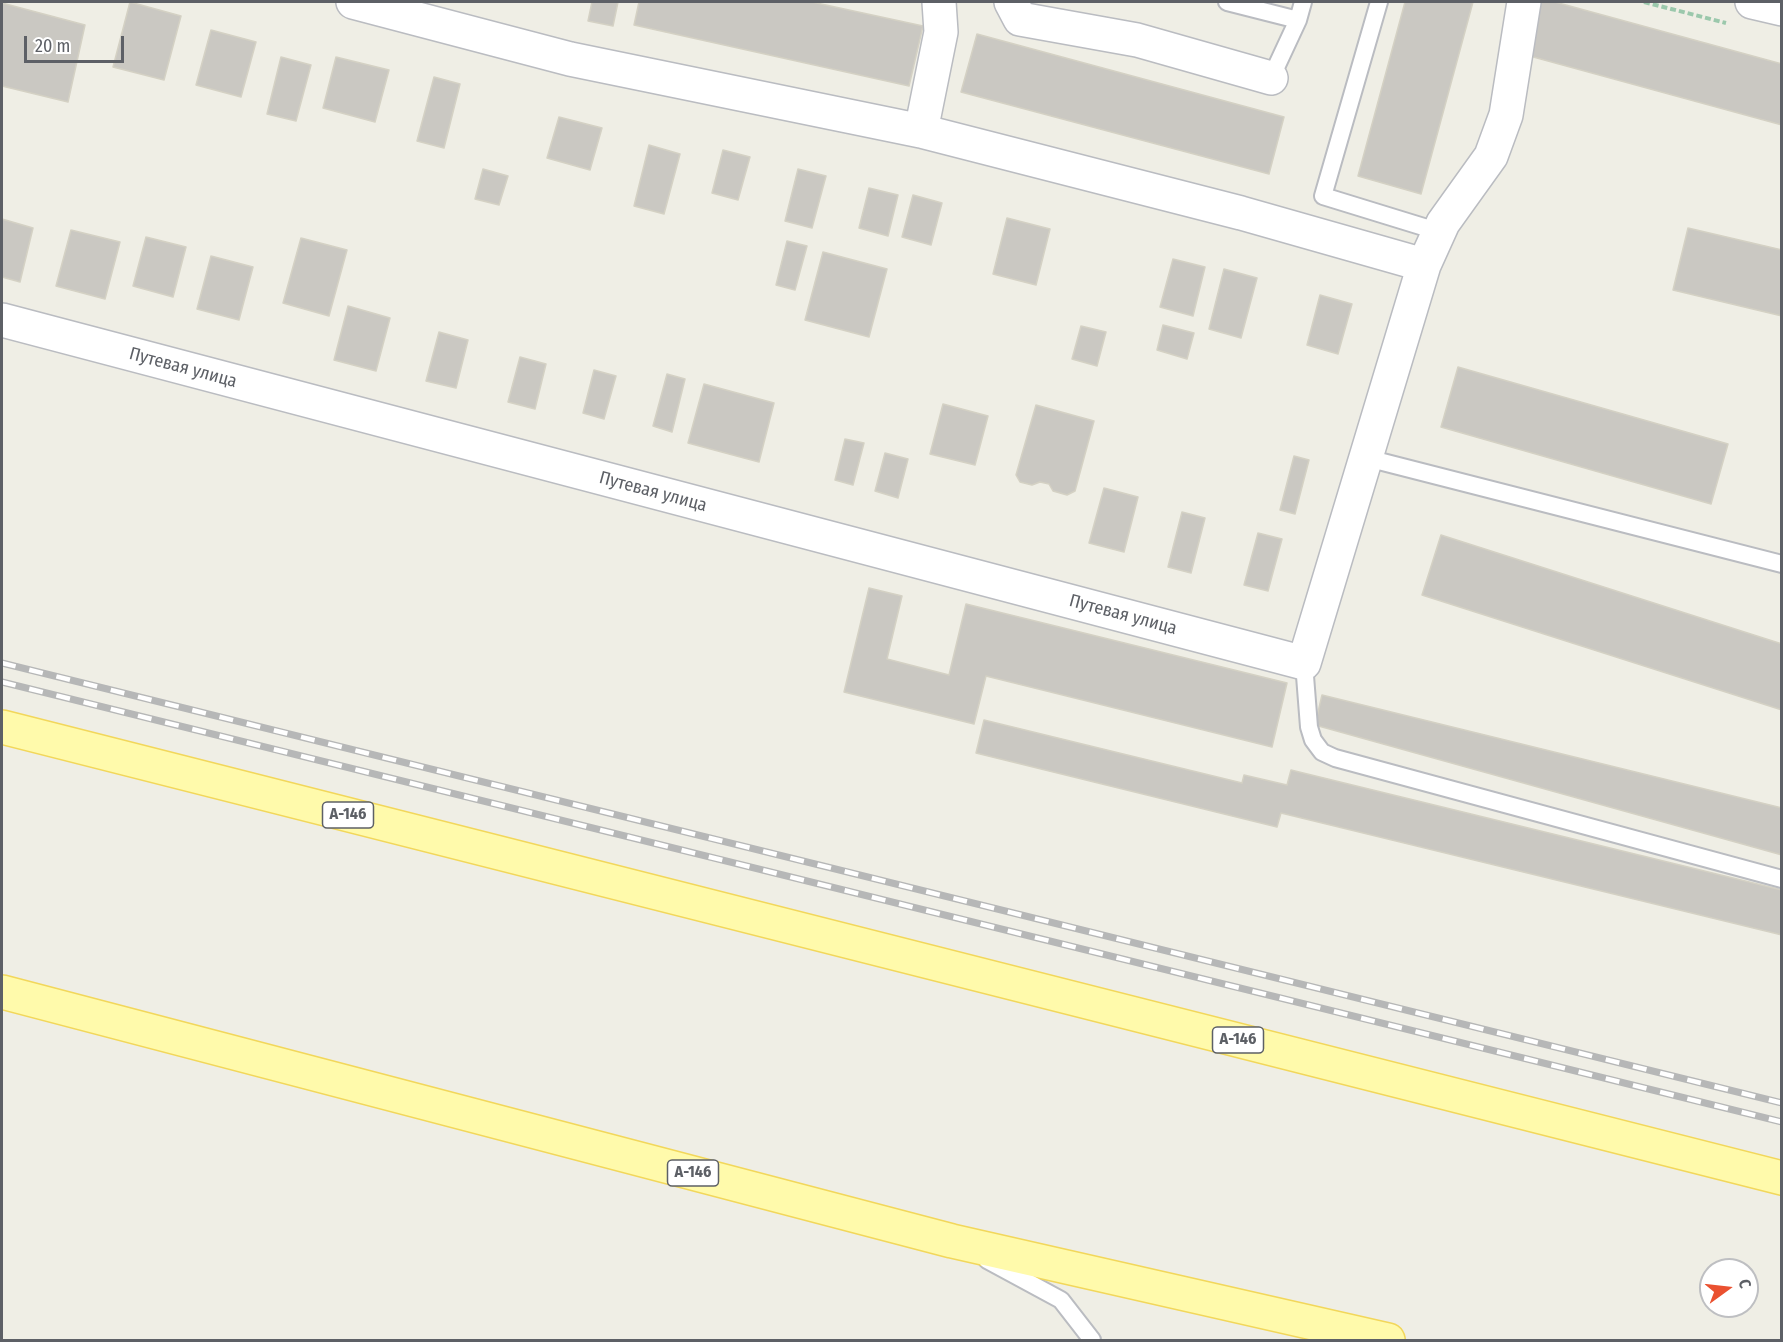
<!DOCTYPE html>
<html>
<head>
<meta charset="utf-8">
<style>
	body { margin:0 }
	#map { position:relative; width:1783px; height:1342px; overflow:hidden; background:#efeee5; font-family:"Fira Sans Condensed",sans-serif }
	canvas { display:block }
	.frame { position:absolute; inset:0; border:3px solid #5d6066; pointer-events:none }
	.north { position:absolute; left:1699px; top:1258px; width:60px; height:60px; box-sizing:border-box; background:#fff; border:2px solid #bebfc2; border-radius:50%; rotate:75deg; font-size:16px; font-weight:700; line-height:24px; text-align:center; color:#5d6066 }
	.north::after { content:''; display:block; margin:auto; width:21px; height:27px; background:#ea5130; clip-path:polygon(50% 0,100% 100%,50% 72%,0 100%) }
	.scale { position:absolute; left:24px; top:36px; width:100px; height:27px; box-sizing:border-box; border:3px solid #5d6066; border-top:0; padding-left:8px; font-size:18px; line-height:21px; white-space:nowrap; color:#5d6066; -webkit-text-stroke:4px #fff; paint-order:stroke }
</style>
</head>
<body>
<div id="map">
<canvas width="1783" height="1342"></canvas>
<div class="frame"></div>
<div class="north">С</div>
<div class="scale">20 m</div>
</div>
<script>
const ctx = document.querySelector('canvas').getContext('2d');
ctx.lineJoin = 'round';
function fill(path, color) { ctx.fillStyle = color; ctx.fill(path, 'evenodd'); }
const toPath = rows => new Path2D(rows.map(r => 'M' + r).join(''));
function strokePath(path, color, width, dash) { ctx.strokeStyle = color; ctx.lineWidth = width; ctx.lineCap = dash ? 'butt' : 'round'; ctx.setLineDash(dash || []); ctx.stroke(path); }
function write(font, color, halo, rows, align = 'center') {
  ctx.font = font + ' "Fira Sans Condensed",sans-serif'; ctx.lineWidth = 4.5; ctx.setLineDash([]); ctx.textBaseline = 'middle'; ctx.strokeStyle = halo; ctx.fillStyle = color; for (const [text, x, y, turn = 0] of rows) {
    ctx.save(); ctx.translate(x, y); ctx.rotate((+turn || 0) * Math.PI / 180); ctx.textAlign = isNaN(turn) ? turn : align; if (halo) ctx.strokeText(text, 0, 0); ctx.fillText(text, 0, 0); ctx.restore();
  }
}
const building = toPath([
	[130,2,181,16,164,80,113,67,130,2],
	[592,2,618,2,613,26,588,21,592,2],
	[639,2,812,2,923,26,909,86,634,25,639,2],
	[1405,2,1473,2,1421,194,1358,176,1405,2],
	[1541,2,1555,2,1782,64,1782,125,1526,55,1541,2],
	[2,3,85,25,68,102,2,86,2,3],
	[211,30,256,42,241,97,196,85,211,30],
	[977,34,1284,117,1269,174,961,92,977,34],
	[281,57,311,65,296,121,267,114,281,57],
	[336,57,389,70,375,122,323,108,336,57],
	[434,77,460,84,444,148,417,141,434,77],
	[559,117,602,128,590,170,547,158,559,117],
	[649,145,680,154,664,214,634,206,649,145],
	[723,150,750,157,738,200,712,193,723,150],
	[483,169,508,176,499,205,475,199,483,169],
	[798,169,826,176,812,228,785,221,798,169],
	[869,188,898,195,888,236,859,228,869,188],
	[913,195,942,203,931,245,902,237,913,195],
	[1007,218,1050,229,1036,285,993,274,1007,218],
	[2,219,33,228,20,282,2,277,2,219],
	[1688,228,1782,250,1782,316,1673,290,1688,228],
	[71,230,120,242,105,299,56,286,71,230],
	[146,237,186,247,173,297,133,286,146,237],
	[301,238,347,250,329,316,283,303,301,238],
	[787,241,807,246,795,290,776,285,787,241],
	[823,252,887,269,869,337,805,320,823,252],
	[211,256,253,267,239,320,197,309,211,256],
	[1173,259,1205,267,1193,316,1160,307,1173,259],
	[1224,269,1257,278,1241,338,1209,329,1224,269],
	[1320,295,1352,304,1338,354,1307,345,1320,295],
	[348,306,390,318,376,371,334,360,348,306],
	[1163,325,1194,333,1187,359,1157,350,1163,325],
	[1081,326,1106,332,1097,366,1072,359,1081,326],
	[439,332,468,340,456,388,426,381,439,332],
	[520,357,546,364,535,409,508,402,520,357],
	[1458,367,1728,444,1711,504,1441,427,1458,367],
	[594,370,616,376,604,419,583,413,594,370],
	[667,374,685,379,672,432,653,426,667,374],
	[704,384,774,403,759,462,688,443,704,384],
	[943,404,988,416,975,465,930,454,943,404],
	[1036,405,1094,421,1075,491,1067,495,1053,491,1049,484,1040,482,1032,485,1020,482,1016,475,1036,405],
	[845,439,864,443,853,485,835,480,845,439],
	[885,453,908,459,898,498,875,491,885,453],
	[1294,456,1309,460,1295,514,1280,510,1294,456],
	[1104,488,1138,497,1124,552,1089,543,1104,488],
	[1182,512,1205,518,1191,573,1168,567,1182,512],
	[1258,533,1282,539,1268,591,1244,585,1258,533],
	[1441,535,1782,644,1782,710,1422,595,1441,535],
	[869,588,902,596,887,659,949,675,966,604,1287,683,1272,747,986,676,974,724,844,692,869,588],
	[1322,695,1782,808,1782,855,1315,725,1322,695],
	[984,720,1242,783,1244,775,1287,785,1291,770,1782,890,1782,935,1281,813,1277,827,976,753,984,720]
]);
fill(building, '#cac8c2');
strokePath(building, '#d4d1c4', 1.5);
const service = toPath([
	[1227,2,1298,20],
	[1379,2,1323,196,1440,232],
	[1271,78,1298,20,1303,2],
	[1367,458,1782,564],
	[1304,663,1309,727,1313,740,1322,752,1335,758,1782,879],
	[987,1260,1061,1300,1092,1340]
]);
const minor = toPath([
	[353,2,570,59,921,131,1241,213,1424,265],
	[1011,2,1020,19,1137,40,1271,78],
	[1752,2,1782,9],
	[921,131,941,32,939,2],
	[2,320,1304,663,1424,265,1443,223,1491,156,1506,115,1524,2]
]);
const primary = toPath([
	[2,727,1782,1178],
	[2,992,952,1241,1388,1340]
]);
strokePath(service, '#babcc1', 20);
strokePath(minor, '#babcc1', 36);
strokePath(primary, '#f2d75b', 36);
strokePath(toPath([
	[1644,2,1726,23]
]), '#9bc8ac', 4, [6, 3]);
strokePath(service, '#fff', 16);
strokePath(minor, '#fff', 33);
strokePath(primary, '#fffaab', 33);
const rail = toPath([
	[2,663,1782,1103],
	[2,682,1782,1122]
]);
strokePath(rail, '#b6b7b7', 7);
strokePath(rail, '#fff', 4.5, [14]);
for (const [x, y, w] of [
	[348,815,51],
	[1238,1040,51],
	[693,1173,51]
]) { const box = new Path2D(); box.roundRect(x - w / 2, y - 13, w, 26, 4.5); ctx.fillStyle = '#fff'; ctx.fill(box); strokePath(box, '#5d6066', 1.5); }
write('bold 16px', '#5d6066', null, [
	["А-146",348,815],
	["А-146",1238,1040],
	["А-146",693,1173]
]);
write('18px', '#5d6066', '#fff', [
	["Путевая улица",183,368,15],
	["Путевая улица",653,492,15],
	["Путевая улица",1123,615,15]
]);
</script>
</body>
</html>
